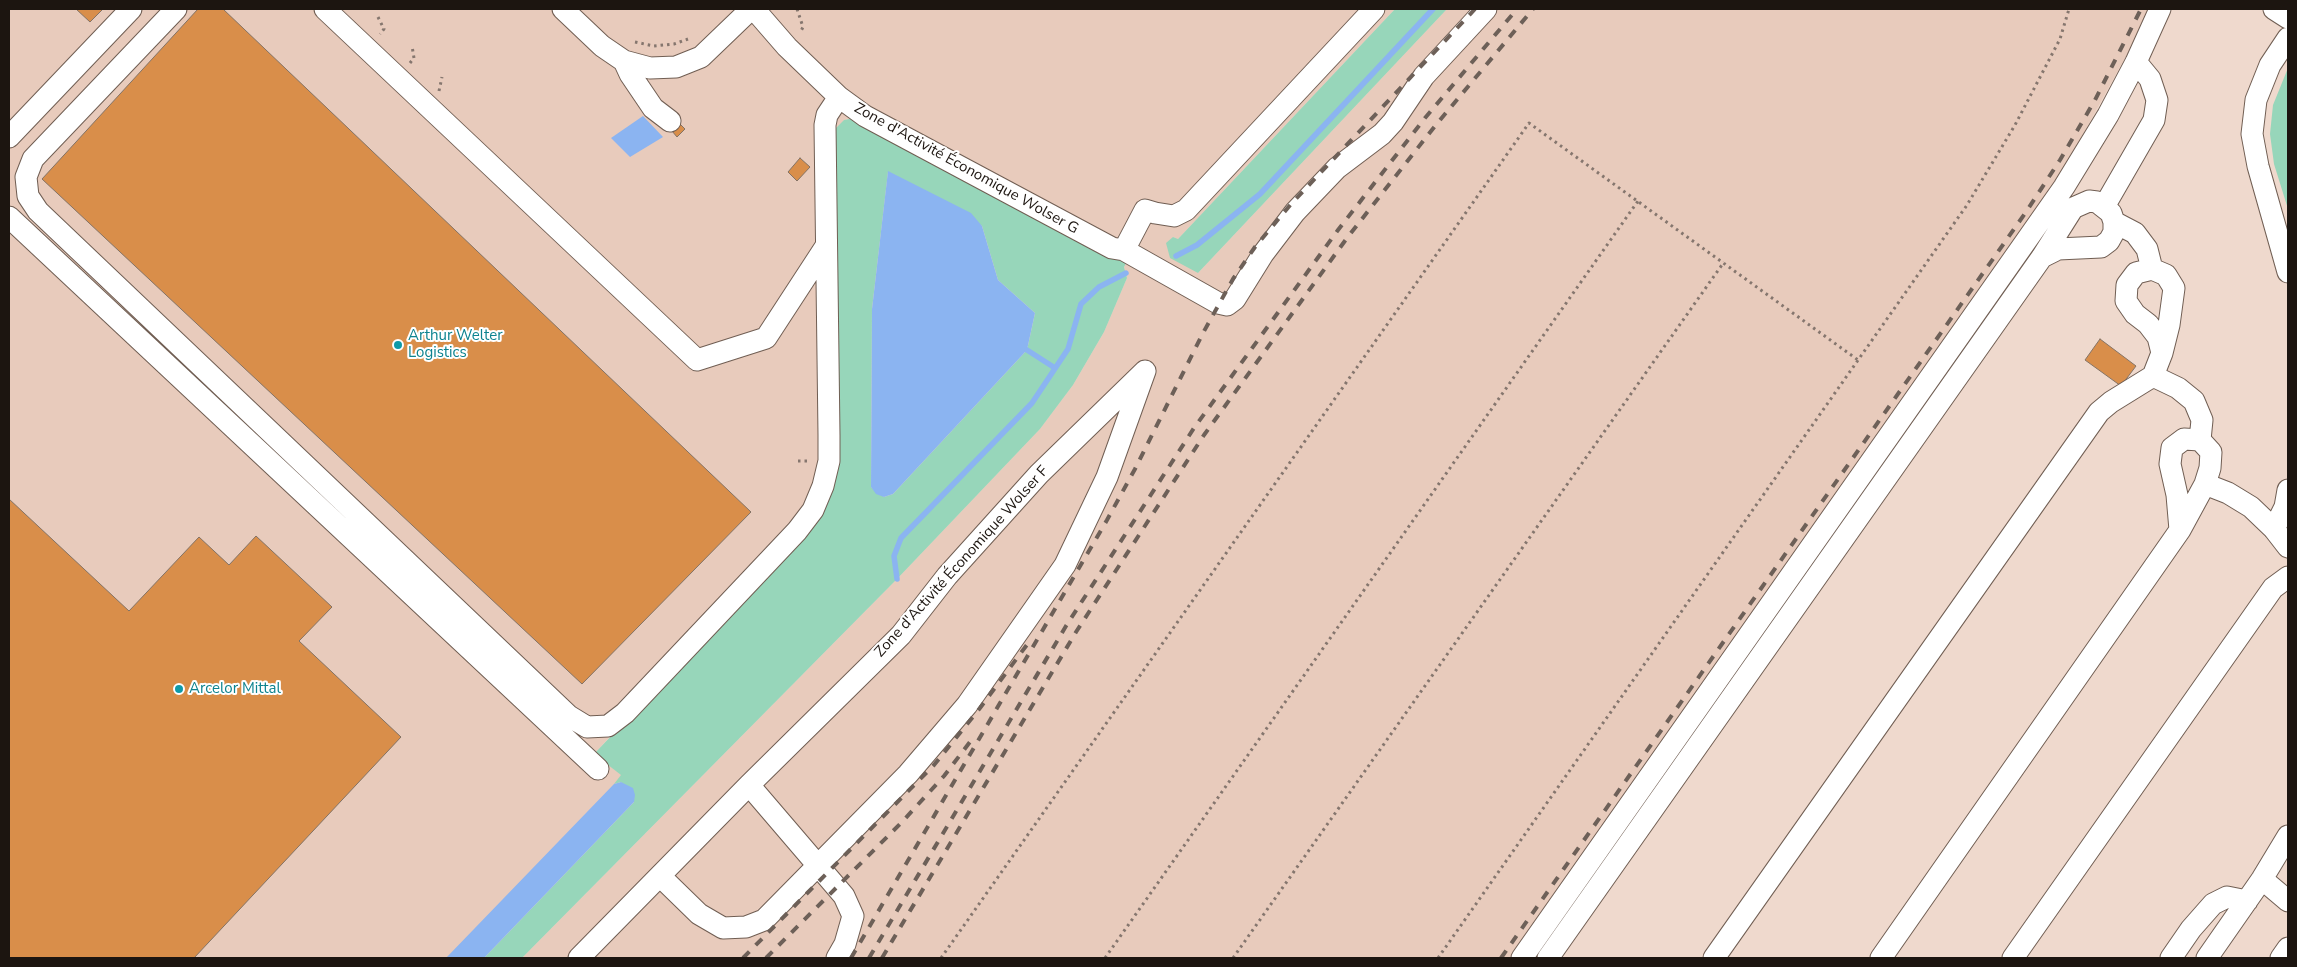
<!DOCTYPE html>
<html>
<head>
<meta charset="utf-8">
<style>
	body { margin:0 }
	#map { position:relative; width:2297px; height:967px; overflow:hidden; background:#efd9cd; font-family:"Nunito Sans",sans-serif }
	canvas { display:block }
	.frame { position:absolute; inset:0; border:10px solid #1c1510; pointer-events:none }
</style>
</head>
<body>
<div id="map">
<canvas width="2297" height="967"></canvas>
<div class="frame"></div>
</div>
<script>
const ctx = document.querySelector('canvas').getContext('2d');
ctx.lineJoin = 'round';
function fill(path, color) { ctx.fillStyle = color; ctx.fill(path, 'evenodd'); }
const toPath = rows => new Path2D(rows.map(r => 'M' + r).join(''));
function strokePath(path, color, width, dash) { ctx.strokeStyle = color; ctx.lineWidth = width; ctx.lineCap = dash ? 'butt' : 'round'; ctx.setLineDash(dash || []); ctx.stroke(path); }
function write(font, color, halo, rows, align = 'center') {
  ctx.font = font + ' "Nunito Sans",sans-serif'; ctx.lineWidth = 4; ctx.setLineDash([]); ctx.textBaseline = 'middle'; ctx.strokeStyle = halo; ctx.fillStyle = color; for (const [text, x, y, turn = 0] of rows) {
    ctx.save(); ctx.translate(x, y); ctx.rotate((+turn || 0) * Math.PI / 180); ctx.textAlign = isNaN(turn) ? turn : align; if (halo) ctx.strokeText(text, 0, 0); ctx.fillText(text, 0, 0); ctx.restore();
  }
}
fill(toPath([
	[9,9,1395,9,1178,239,1173,237,1198,273,1447,9,2148,9,2136,38,2066,165,1509,958,522,958,897,579,1040,429,1073,385,1104,332,1127,278,1124,267,1130,254,865,116,844,120,816,513,594,754,622,775,484,958,9,958]
]), '#e8cbbc');
fill(toPath([
	[1395,9,1447,9,1198,273,1170,258,1166,243,1173,237,1178,239],
	[2288,68,2288,209,2274,164,2270,134,2273,105],
	[865,116,1131,254,1124,267,1127,278,1104,332,1073,385,1040,429,897,579,522,958,484,958,634,802,621,782,614,784,621,775,594,754,803,534,816,513,835,129,844,120],
	[888,172,982,226,998,280,1035,313,1027,350,893,494,884,497,871,487,872,309]
]), '#97d6ba');
fill(toPath([
	[643,116,663,137,630,157,611,138],
	[888,171,971,213,982,226,998,280,1035,313,1027,350,893,494,884,497,876,494,871,487,872,309],
	[621,782,633,788,635,795,634,802,484,958,446,958,614,784]
]), '#8bb4f1');
strokePath(toPath([
	[1176,256,1197,245,1260,194,1433,9],
	[1027,350,1055,368],
	[897,579,894,556,901,538,1032,403,1068,349,1081,304,1099,287,1126,273]
]), '#8bb4f1', 5.5);
const building = toPath([
	[76,9,103,9,90,22,76,9],
	[198,9,223,9,751,512,582,684,42,179,198,9],
	[679,123,685,129,677,137,672,131,679,123],
	[800,158,810,167,797,181,788,172,800,158],
	[2100,339,2136,366,2121,386,2085,360,2100,339],
	[9,499,129,611,199,537,229,565,256,536,332,607,299,641,401,737,194,958,9,958,9,499]
]);
fill(building, '#d98e4a');
strokePath(building, '#847365', 1);
const minor = toPath([
	[176,9,33,159,26,177,28,196,38,211,569,716,587,727,608,726,625,713,797,531,813,510,823,486,829,461,829,435,825,125,827,115,839,97],
	[325,9,697,360,766,338,826,246],
	[563,9,602,46,624,61,650,68,676,67,701,57,751,9],
	[754,9,787,47,839,97,865,116,1112,248,1124,250,1218,303,1227,305,1235,299,1263,254,1295,212,1337,168,1382,134,1393,122,1424,76,1486,9],
	[2274,9,2288,18],
	[2288,38,2270,65,2256,100,2252,134,2258,166,2288,272],
	[624,61,630,74,653,108,670,121],
	[9,137,131,9],
	[2105,205,2154,120,2157,100,2150,79,2136,62],
	[9,217,598,769],
	[2114,222,2135,233,2147,249,2152,269],
	[1124,250,1145,210,1155,213,1174,216,1186,210,1374,9],
	[2153,376,2162,353,2169,325,2174,288,2166,275,2152,269,2136,273,2127,285,2126,301,2135,314,2148,324,2158,337,2162,353],
	[2205,484,2228,493,2251,507,2274,529,2288,547],
	[2274,529,2285,507,2288,490],
	[749,785,844,896,853,916,845,944,837,958],
	[2262,879,2288,901],
	[579,958,749,785,901,635,947,576,1039,474,1145,371,1107,477,1065,565,967,705,908,774,764,920,746,927,723,928,699,914,660,876],
	[1522,958,2064,187,2108,115,2136,62,2160,9],
	[1548,958,2042,257,2073,208,2089,201,2097,202,2111,213,2114,222,2114,232,2109,241,2101,247,2058,249,2042,257],
	[1714,958,2099,412,2111,402,2153,376,2178,388,2194,401,2202,420,2200,440],
	[1881,958,2180,530,2205,484,2210,468,2211,452,2200,440,2184,439,2172,448,2170,464,2177,495,2180,530],
	[2013,958,2273,588,2288,577],
	[2171,958,2191,929,2213,904,2227,897,2247,901],
	[2207,958,2262,879,2288,836],
	[2281,958,2288,948]
]);
strokePath(minor, '#705e53', 23);
strokePath(toPath([
	[797,9,803,27,800,33],
	[378,17,384,29,380,34],
	[635,42,654,46,674,44,688,39],
	[410,63,414,58,412,46],
	[439,91,442,77],
	[798,461,810,461],
	[941,958,1529,123,1858,360],
	[1105,958,1638,201],
	[1233,958,1724,262],
	[1438,958,1967,205,2015,125,2060,39,2069,9]
]), '#85766e', 3, [2.5, 4]);
strokePath(minor, '#fff', 21);
strokePath(toPath([
	[743,958,934,765,980,708,1029,642],
	[766,958,902,822,944,776,973,738],
	[851,958,1107,520,1135,469,1203,333,1233,279,1255,247,1291,204,1475,9],
	[869,958,1066,626,1194,428,1338,230,1425,118,1517,9],
	[882,958,1076,632,1204,435,1347,238,1435,126,1533,9],
	[1501,958,2026,212,2060,160,2095,100,2141,9]
]), '#6d6058', 4, [9, 9]);
for (const [x, y, r, color] of [
	[398,345,5,"#0f9aa8"],
	[179,689,5,"#0f9aa8"]
]) { const dot = new Path2D(); dot.arc(x, y, r, 0, 2 * Math.PI); ctx.fillStyle = color; ctx.fill(dot); strokePath(dot, '#fff', 2); }
write('15px', '#1c1510', '#fff', [
	["Zone d'Activité Économique Wolser G",966,169,29],
	["Zone d'Activité Économique Wolser F",962,562,-48]
]);
write('15px', '#0d838f', '#fff', [
	["Arthur Welter",408,336],
	["Logistics",408,353],
	["Arcelor Mittal",189,689]
], 'left');
</script>
</body>
</html>
